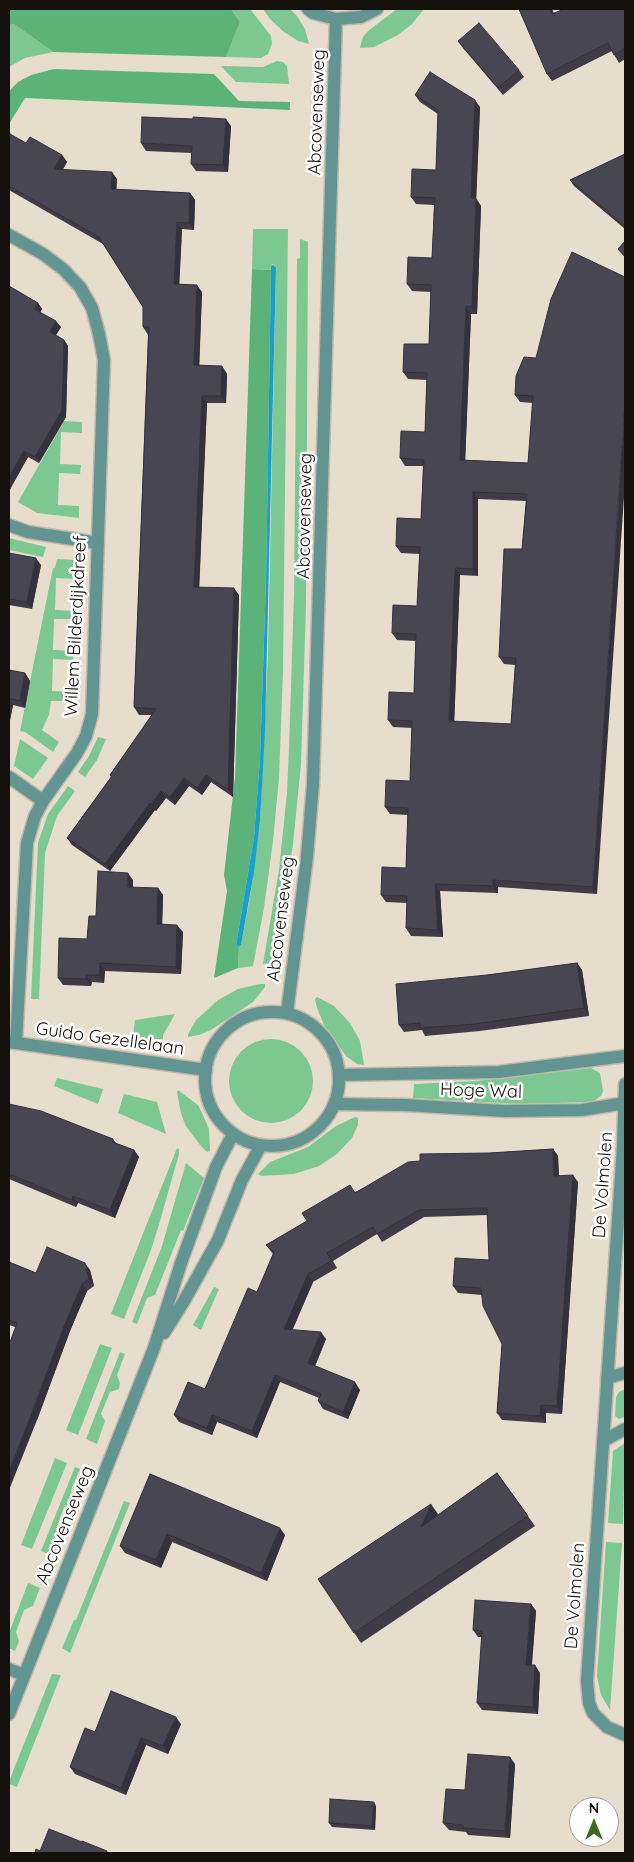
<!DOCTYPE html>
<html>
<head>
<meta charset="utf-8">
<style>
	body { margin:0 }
	#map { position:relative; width:634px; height:1862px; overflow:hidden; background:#e7ddcd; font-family:Quicksand,sans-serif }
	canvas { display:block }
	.frame { position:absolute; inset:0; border:10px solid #14100b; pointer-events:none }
	.north { position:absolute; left:569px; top:1797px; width:50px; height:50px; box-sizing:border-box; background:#fff; border:1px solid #a19f9d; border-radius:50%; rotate:0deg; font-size:14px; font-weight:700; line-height:20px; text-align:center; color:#14100b }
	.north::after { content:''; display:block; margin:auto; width:18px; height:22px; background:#406824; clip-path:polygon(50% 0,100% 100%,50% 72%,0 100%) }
</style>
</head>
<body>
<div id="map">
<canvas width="634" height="1862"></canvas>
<div class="frame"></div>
<div class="north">N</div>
</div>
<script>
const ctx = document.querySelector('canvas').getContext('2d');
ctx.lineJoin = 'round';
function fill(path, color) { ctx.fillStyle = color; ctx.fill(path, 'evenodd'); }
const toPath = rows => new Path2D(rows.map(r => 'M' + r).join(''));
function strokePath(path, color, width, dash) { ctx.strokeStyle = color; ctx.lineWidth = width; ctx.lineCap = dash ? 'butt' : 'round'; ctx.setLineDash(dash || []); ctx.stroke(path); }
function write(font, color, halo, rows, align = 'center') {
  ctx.font = font + ' Quicksand,sans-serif'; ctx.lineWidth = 5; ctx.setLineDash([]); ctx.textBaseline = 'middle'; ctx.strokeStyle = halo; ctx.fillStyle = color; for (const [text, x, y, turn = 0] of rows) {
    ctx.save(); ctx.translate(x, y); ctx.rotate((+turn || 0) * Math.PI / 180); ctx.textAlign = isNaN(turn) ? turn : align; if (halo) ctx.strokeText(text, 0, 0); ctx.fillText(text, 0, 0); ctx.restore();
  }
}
fill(toPath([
	[231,9,250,9,271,36,272,44,268,54,261,58,226,57,240,22],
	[263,9,290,9,297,16,305,29,309,44,298,41,284,32,270,19],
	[397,9,424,9,412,24,398,35,374,47,361,48,360,47,363,37,368,31],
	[14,24,53,52,25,58,9,67,9,25],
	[277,61,283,62,287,66,289,84,236,82,221,66,263,67],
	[253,229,288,229,283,670,279,778,273,841,264,908,253,966,238,968,239,947,241,945,251,891,260,821,268,654,276,267,273,264,271,266,271,270,252,269],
	[300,239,308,242,306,605,301,764,293,844,287,884,271,963,263,964,279,870,287,793,289,748,294,593,297,259,300,258],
	[64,421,82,422,82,433,61,432,60,464,81,465,80,474,59,473,58,505,79,506,79,518,37,513,18,502],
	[9,538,46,547,43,557,9,550],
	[57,559,77,560,77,579,56,578,55,610,75,611,75,619,54,619,53,650,74,651,73,660,53,659,52,691,72,692,72,701,51,701,49,715,42,730,59,742,53,752,25,732,20,731,53,568,55,568],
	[98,737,106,739,97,760,85,777,78,772,89,756],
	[20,739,48,758,33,779,14,766],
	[68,786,75,791,57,816,45,853,39,999,31,999,38,843,48,814],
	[260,984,265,984,265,987,253,1002,211,1030,199,1035,188,1037,188,1034,196,1020,218,1000,238,989],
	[317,997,334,1006,350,1023,360,1041,364,1065,357,1064,346,1056,324,1025,317,1008,315,999],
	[175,1014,163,1035,163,1039,135,1039,133,1037,135,1020],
	'229 1081a42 42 0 1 1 84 0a42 42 0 1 1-84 0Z',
	[591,1068,600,1073,603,1091,601,1096,592,1102,521,1104,413,1098,414,1084,475,1081],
	[57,1078,103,1089,98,1104,54,1086],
	[178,1090,198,1105,202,1113,209,1129,210,1151,207,1152,200,1145,186,1126,181,1114,177,1092],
	[124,1094,157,1102,166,1134,118,1113],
	[355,1117,358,1118,358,1125,352,1138,337,1154,319,1166,294,1174,261,1176,258,1174,270,1162,308,1147,336,1126],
	[177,1148,179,1149,179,1154,160,1221,151,1250,124,1319,111,1314],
	[186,1163,204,1178,183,1231,181,1230,155,1295,147,1298,137,1324,132,1322,162,1246],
	[214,1287,219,1289,201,1330,193,1325],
	[100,1344,112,1348,78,1435,66,1430],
	[120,1352,125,1354,117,1375,120,1383,119,1389,110,1392,101,1414,105,1421,97,1444,86,1439],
	[625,1389,625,1417,619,1419,615,1416,616,1397,619,1392],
	[625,1443,623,1524,608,1523,613,1451],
	[55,1458,67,1463,32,1549,21,1545],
	[75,1467,80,1469,71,1490,74,1501,72,1505,64,1507,56,1530,60,1537,53,1556,41,1551],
	[124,1501,130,1503,70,1653,62,1648,74,1620,76,1620],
	[606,1542,622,1543,610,1710,601,1695,597,1676],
	[28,1583,40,1588,33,1606,24,1610,16,1632,19,1641,15,1651,9,1648,9,1633],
	[52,1674,61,1675,17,1787,9,1784,9,1781]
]), '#7dc793');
fill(toPath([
	[9,9,231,9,240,22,226,57,53,52,14,24,9,25],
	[54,69,214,74,239,101,290,102,290,110,25,98,9,124,9,91,18,82,31,75],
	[252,269,271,270,266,580,260,758,254,837,236,945,239,947,238,968,214,978,227,891,224,875,235,777]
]), '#5cb379');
fill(toPath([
	[273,265,276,267,265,731,260,821,254,872,241,945,239,947,236,945,254,837,260,758,266,580,271,270,271,266]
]), '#19a0ca');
const minor = toPath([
	[9,235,43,254,63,269,80,287,92,308,99,334,104,360,92,714,86,736,77,753,43,801,35,816,27,843,16,1043],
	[9,525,28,532,98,543],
	[9,777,43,801],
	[9,1042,206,1070],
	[339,1075,499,1072,625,1056],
	[625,1084,623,1146,587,1681,589,1703,593,1713,607,1727,625,1735],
	[334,1104,405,1105,504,1111,582,1110,625,1103],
	[607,1378,625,1373],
	[603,1441,625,1429],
	[9,1669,24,1675]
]);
const tertiary = toPath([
	[308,9,313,13,336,19,361,17,377,9],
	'205 1079a67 67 0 1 1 134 0a67 67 0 1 1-134 0Z',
	[287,1013,307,857,313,784,336,19],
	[164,1333,184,1301,218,1240,242,1180,260,1147],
	[9,1714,154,1348,181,1263,216,1167,233,1134]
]);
strokePath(minor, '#c1b8aa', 15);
strokePath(tertiary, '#c1b8aa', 15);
strokePath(minor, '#629592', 12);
strokePath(tertiary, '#629592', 12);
fill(toPath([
	[519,9,552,9,554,13,625,9,625,59,619,63,612,51,552,81,547,74],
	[458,41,519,70,524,77,503,95,463,48],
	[415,95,480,107,476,198,481,206,477,314,471,314,465,460,528,463,533,403,520,402,515,395,536,358,597,894,498,887,498,893,440,891,443,937,411,936,406,928,407,903,386,902,381,895,406,868,408,815,390,814,385,807,410,781,412,728,393,727,388,720,414,693,416,641,397,640,392,633,417,606,420,554,401,553,396,546,421,519,423,466,405,466,400,458,425,432,427,380,408,379,403,372,429,344,431,292,412,291,407,284,432,258,434,205,416,204,411,197,436,170,438,114,420,102],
	[478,499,526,501,522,549,499,657,504,664,515,665,511,724,454,721,460,575,478,576],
	[231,126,228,172,196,171,191,164,192,153,146,151,141,143],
	[9,136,26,143,62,155,67,162,62,170,117,179,116,189,190,193,195,200,194,230,182,229,179,284,202,292,199,366,222,366,227,374,226,403,207,403,199,587,239,595,233,797,211,782,202,795,189,786,175,805,166,798,156,811,155,810,110,871,72,845,67,838,111,777,110,775,152,715,139,715,134,707,148,335,143,327,143,307,103,244,9,190],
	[625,154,625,229,574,186,570,180],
	[38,303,42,309,40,312,61,327,56,335,64,340,68,346,66,417,39,463,28,457,9,491],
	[9,553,41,565,32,609,9,605],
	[9,670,25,673,30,681,25,708,13,705,9,725],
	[133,880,133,888,158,888,163,895,162,924,183,932,181,974,105,971,104,983,92,982,91,986,63,985,58,978,87,939,96,916],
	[577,963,582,970,589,1016,480,1031,425,1036,422,1030,404,1032,399,1025,487,975],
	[9,1104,113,1139,116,1143,134,1150,139,1157,115,1218,78,1203,76,1207,9,1179],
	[553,1149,558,1156,559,1176,578,1182,562,1414,546,1413,546,1423,502,1420,497,1413,502,1344,482,1295,458,1293,453,1286,489,1260,488,1215,424,1217,382,1242,377,1234,333,1261,337,1268,313,1282,292,1330,326,1339,315,1366,360,1390,348,1419,323,1409,318,1401,319,1398,280,1382,257,1438,217,1422,212,1435,179,1422,174,1415,205,1389,257,1292,273,1254,266,1245,355,1192,420,1161,489,1153],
	[9,1262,36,1273,90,1270,94,1286,87,1291,70,1331,37,1420,15,1327,9,1325],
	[497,1473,535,1526,361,1643,318,1579,438,1514,437,1516],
	[150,1474,285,1535,267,1581,172,1542,161,1568,125,1553,120,1546],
	[531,1604,536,1611,532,1665,540,1673,538,1714,482,1710,477,1703,482,1637,478,1637,473,1630],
	[181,1724,168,1754,146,1745,126,1795,75,1774,70,1767,95,1732],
	[515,1764,510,1838,468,1835,466,1832,449,1830,443,1823,465,1790],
	[376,1806,375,1830,332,1827,329,1823]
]), '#3f3c48');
fill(toPath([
	[475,100,480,107,476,205,471,198],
	[226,119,231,126,228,172,223,165],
	[62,155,67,162,59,177,54,169],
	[112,172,117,179,116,196,111,189],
	[190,193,195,200,194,230,189,223],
	[476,199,481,206,477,314,472,307],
	[177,222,182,229,179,291,174,284],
	[197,285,202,292,199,373,194,365],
	[38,303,42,309,39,315,34,309],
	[466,306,471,314,465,467,460,460],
	[56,321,61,327,54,338,50,332],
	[64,340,68,346,66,417,39,463,35,457],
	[222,366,227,374,226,403,221,396],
	[202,396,207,403,199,594,194,587],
	[625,402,625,482,597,894,593,887],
	[24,451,28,457,9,491,9,477],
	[473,492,478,499,478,576,473,569],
	[36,558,41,565,32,609,27,602],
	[455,568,460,575,454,728,449,721],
	[234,588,239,595,233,797,228,790],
	[25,673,30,681,25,708,20,701],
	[9,700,13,705,9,725],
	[206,775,211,782,202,795,197,788],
	[184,778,189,786,175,805,170,797],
	[161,791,166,798,156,811,151,804],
	[150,803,155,810,110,871,105,864],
	[128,873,133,880,133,895,127,887],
	[493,880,498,887,498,893,493,886],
	[435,884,440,891,443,937,438,930],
	[158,888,163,895,162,931,157,924],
	[177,925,183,932,181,974,176,967],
	[100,963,105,971,104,983,99,975],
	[577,963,582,970,589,1016,584,1008],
	[86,975,92,982,91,986,86,979],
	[553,1149,558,1156,559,1183,554,1176],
	[134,1150,139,1157,115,1218,110,1210],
	[573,1175,578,1182,562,1414,557,1406],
	[73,1196,78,1203,76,1207,72,1200],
	[85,1263,90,1270,94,1286,89,1279],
	[308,1274,313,1282,290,1336,284,1329],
	[82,1284,87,1291,70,1331,37,1420,9,1490,9,1471,65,1324],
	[321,1332,326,1339,313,1371,308,1363],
	[275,1375,280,1382,257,1438,252,1431],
	[355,1382,360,1390,348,1419,343,1412],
	[541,1405,546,1413,546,1423,540,1416],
	[212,1415,217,1422,212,1435,207,1428],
	[431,1504,438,1514,428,1537,421,1527],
	[280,1528,285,1535,267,1581,261,1573],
	[167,1534,172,1542,161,1568,156,1560],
	[531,1604,536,1611,531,1672,526,1665],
	[535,1665,540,1673,538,1714,533,1707],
	[176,1717,181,1724,168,1754,163,1746],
	[141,1738,146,1745,126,1795,121,1788],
	[510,1757,515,1764,510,1838,505,1831],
	[374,1802,376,1806,375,1830,372,1826]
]), '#33313b');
const building = toPath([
	[519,9,550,9,552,14,564,9,625,9,625,48,614,55,608,43,547,74,519,9],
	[479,23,519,70,498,88,458,41,479,23],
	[430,72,475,100,471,198,476,199,472,307,466,306,460,460,528,463,533,396,515,395,516,376,524,357,536,358,551,299,572,252,625,277,625,402,593,887,493,880,493,886,435,884,438,930,406,928,407,896,381,895,382,867,406,868,408,808,385,807,386,780,410,781,412,721,388,720,389,692,414,693,416,634,392,633,393,605,417,606,420,547,396,546,397,518,421,519,424,460,400,458,401,431,425,432,427,373,403,372,404,344,429,344,431,285,407,284,408,257,432,258,435,198,411,197,412,169,436,170,438,110,415,95,430,72],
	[473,492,527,494,522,549,504,549,499,657,516,658,511,724,449,721,455,568,473,569,473,492],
	[142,117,193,119,193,117,226,119,223,165,191,164,192,146,141,143,142,117],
	[10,134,26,143,30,137,62,155,54,169,112,172,111,189,190,193,189,223,177,222,174,284,197,285,194,365,222,366,221,396,202,396,194,587,234,588,228,790,206,775,197,788,184,778,170,797,161,791,151,804,150,803,105,864,67,838,112,776,110,775,156,709,134,707,149,327,143,327,143,307,99,237,9,186,9,136,10,134],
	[625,154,625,226,570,180,625,154],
	[625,241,625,257,618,249,625,241],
	[9,286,38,303,34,309,56,321,50,332,64,340,62,410,35,457,24,451,9,477,9,286],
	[9,553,36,558,27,602,9,599,9,553],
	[9,670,25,673,20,701,9,698,9,670],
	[98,871,128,873,127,887,158,888,157,924,177,925,176,967,100,963,99,975,86,975,86,979,58,978,59,938,87,939,89,916,96,916,98,871],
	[577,963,584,1008,475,1024,420,1028,420,1023,399,1025,396,984,487,975,577,963],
	[9,1104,41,1111,113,1139,112,1142,134,1150,110,1210,73,1196,72,1200,9,1174,9,1104],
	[553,1149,554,1176,573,1175,557,1406,541,1405,540,1416,497,1413,502,1344,483,1306,481,1288,453,1286,455,1258,489,1260,487,1208,419,1210,377,1234,373,1227,327,1253,332,1261,308,1274,284,1329,321,1332,308,1363,355,1382,343,1412,318,1401,321,1394,275,1375,252,1431,212,1415,207,1428,174,1415,188,1382,205,1389,248,1288,257,1292,274,1252,266,1245,307,1221,302,1213,350,1185,355,1193,408,1162,420,1161,420,1154,489,1153,553,1149],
	[47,1247,85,1263,89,1279,82,1284,65,1324,32,1413,9,1471,9,1345,17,1323,9,1320,9,1262,36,1273,47,1247],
	[497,1473,528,1516,354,1633,318,1579,431,1504,421,1527,497,1473],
	[150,1474,280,1528,261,1573,167,1534,156,1560,120,1546,150,1474],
	[475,1600,531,1604,526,1665,535,1665,533,1707,477,1703,482,1631,473,1630,475,1600],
	[111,1691,176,1717,163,1746,141,1738,121,1788,70,1767,85,1728,95,1732,111,1691],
	[468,1754,510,1757,505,1831,463,1828,463,1825,443,1823,446,1789,465,1790,468,1754],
	[330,1799,374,1802,372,1826,329,1823,330,1799],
	[49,1829,82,1842,82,1841,107,1851,106,1853,35,1853,36,1849,40,1851,49,1829]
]);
fill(building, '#494654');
strokePath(building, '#33313b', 1);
write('18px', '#14100b', '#fff', [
	["Abcovenseweg",317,112,-88],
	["Abcovenseweg",305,516,-89],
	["Willem Bilderdijkdreef",76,626,-87],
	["Abcovenseweg",281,919,-83],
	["Guido Gezellelaan",110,1039,8],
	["Hoge Wal",481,1091,2],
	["De Volmolen",603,1185,-86],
	["Abcovenseweg",65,1525,-68],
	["De Volmolen",575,1596,-86]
]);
</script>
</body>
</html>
